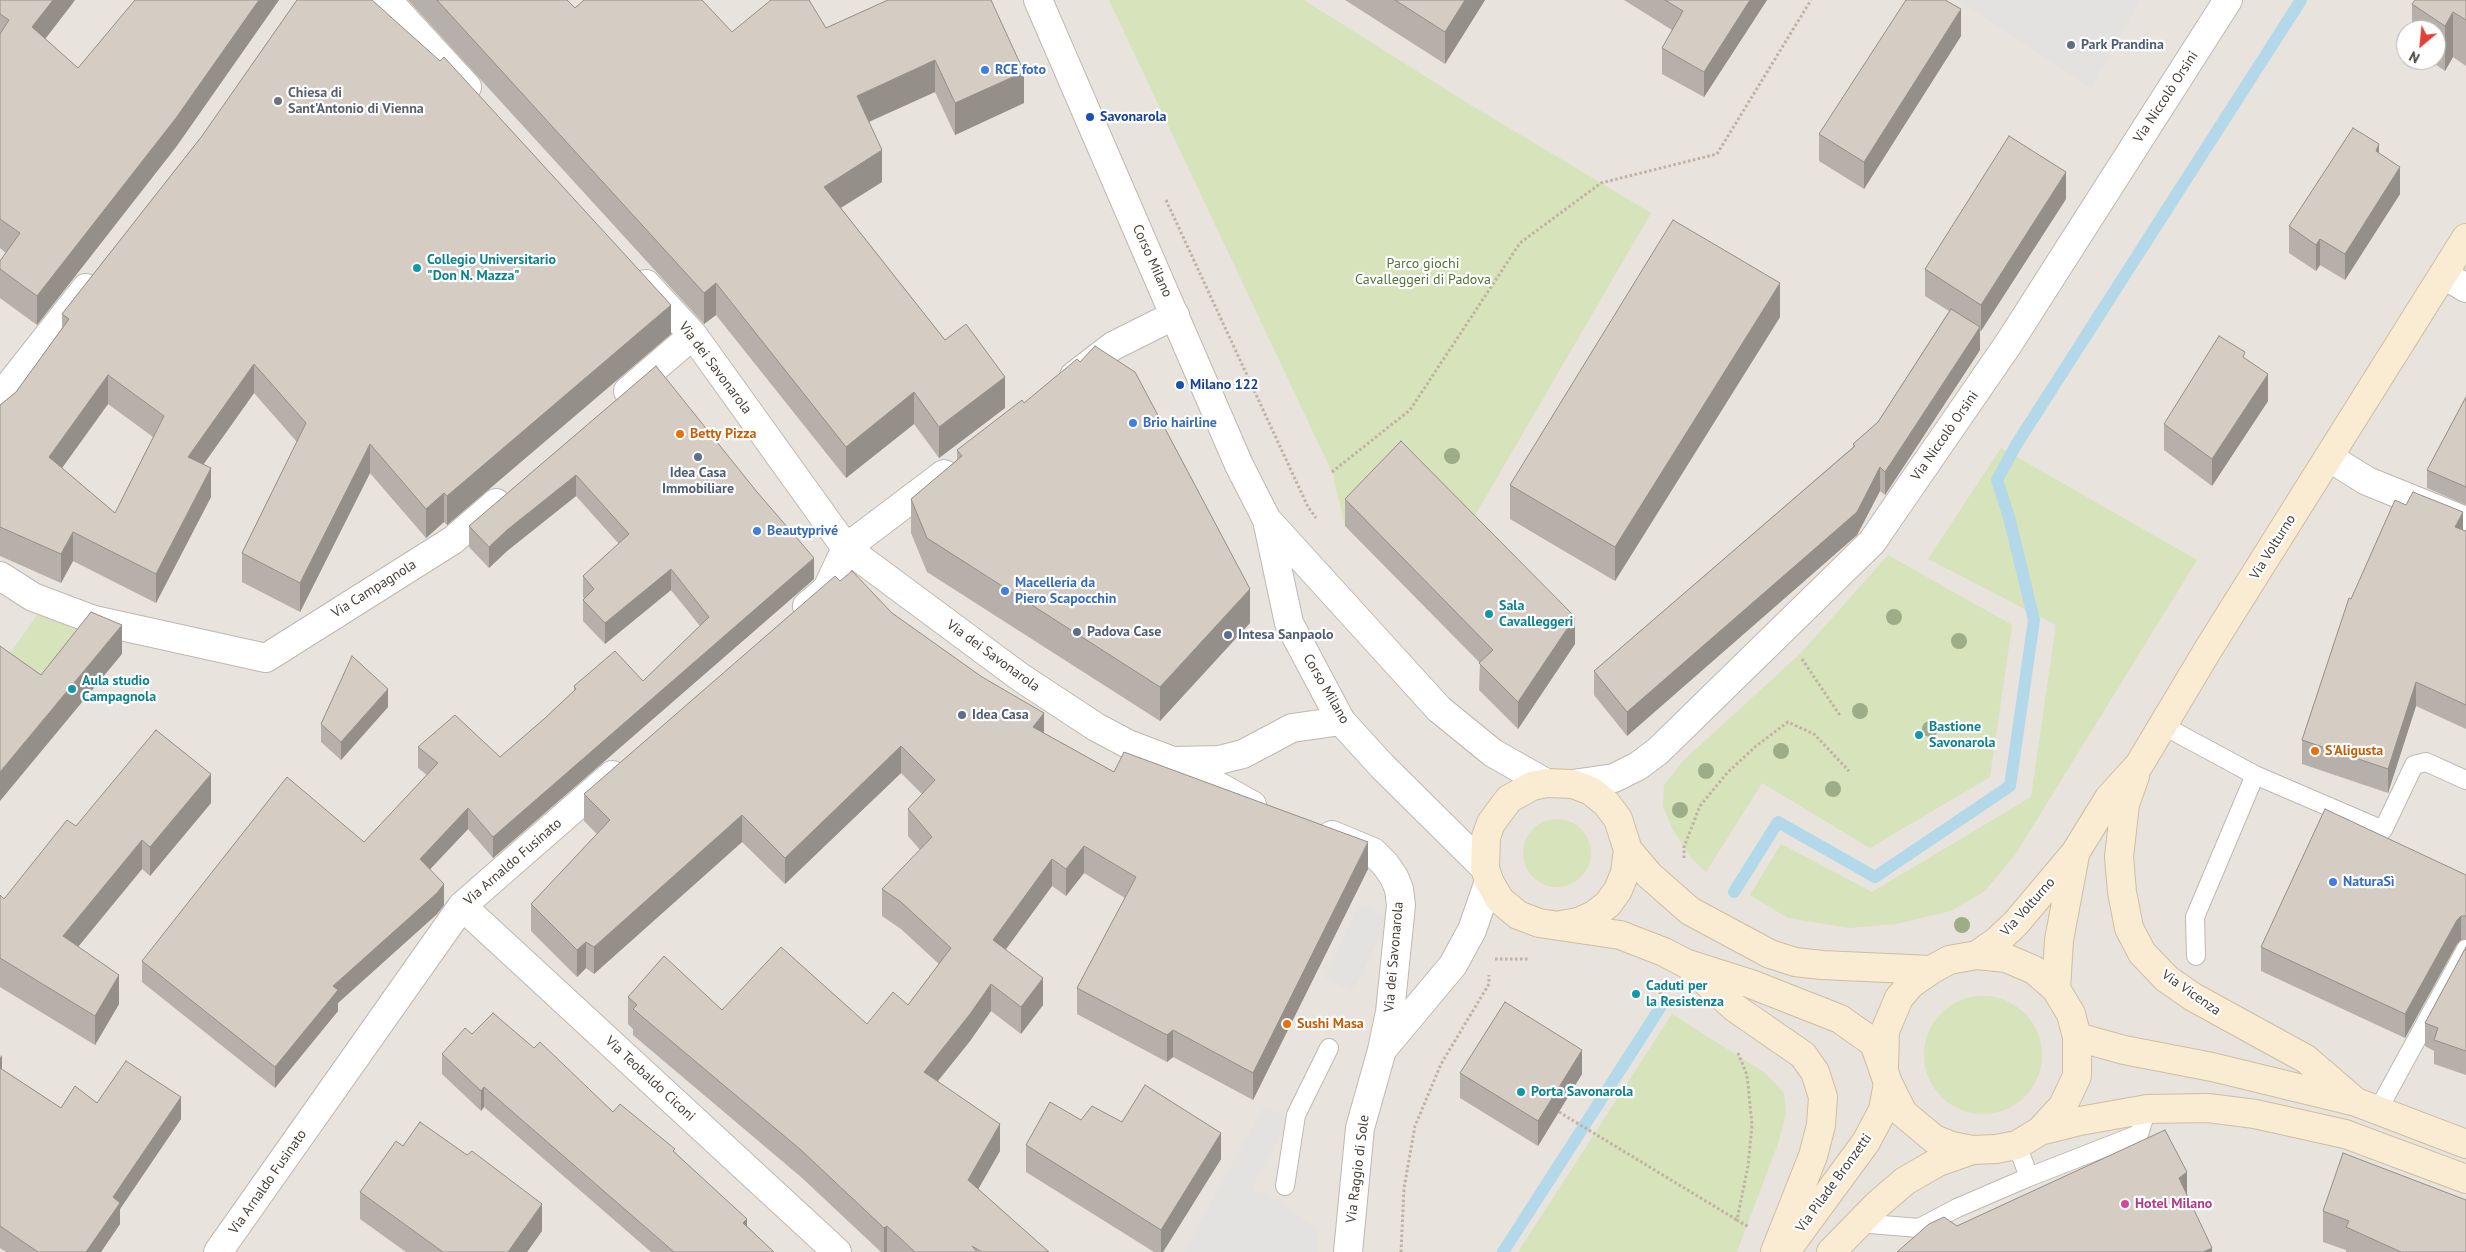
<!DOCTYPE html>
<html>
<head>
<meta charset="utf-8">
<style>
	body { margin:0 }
	#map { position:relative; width:2466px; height:1252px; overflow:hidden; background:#f5f2ed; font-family:"PT Sans",sans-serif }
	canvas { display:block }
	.north { position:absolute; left:2396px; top:20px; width:50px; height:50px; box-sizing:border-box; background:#fff; border:1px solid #b6b3b1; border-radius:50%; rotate:208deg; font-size:14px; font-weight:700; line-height:20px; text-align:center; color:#49423b }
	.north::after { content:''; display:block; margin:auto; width:18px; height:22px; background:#e13f38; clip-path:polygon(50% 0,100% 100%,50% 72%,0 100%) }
</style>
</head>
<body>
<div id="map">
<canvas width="2466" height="1252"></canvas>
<div class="north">N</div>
</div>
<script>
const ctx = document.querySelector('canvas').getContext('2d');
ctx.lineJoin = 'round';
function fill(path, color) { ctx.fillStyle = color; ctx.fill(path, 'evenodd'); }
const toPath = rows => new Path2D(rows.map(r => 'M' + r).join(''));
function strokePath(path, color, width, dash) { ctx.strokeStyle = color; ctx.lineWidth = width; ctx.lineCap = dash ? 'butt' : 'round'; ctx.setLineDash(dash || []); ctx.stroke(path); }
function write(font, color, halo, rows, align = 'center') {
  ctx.font = font + ' "PT Sans",sans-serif'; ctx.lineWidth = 4.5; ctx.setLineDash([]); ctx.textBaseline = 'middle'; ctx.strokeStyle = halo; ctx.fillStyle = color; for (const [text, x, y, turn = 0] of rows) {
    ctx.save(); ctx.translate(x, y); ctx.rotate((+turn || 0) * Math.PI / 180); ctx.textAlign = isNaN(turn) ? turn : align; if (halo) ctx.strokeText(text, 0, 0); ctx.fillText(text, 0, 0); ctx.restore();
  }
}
fill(toPath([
	[0,0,2466,0,2466,1252,0,1252],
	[2406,30,2436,30,2436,60,2406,60]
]), '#e8e3dc');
fill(toPath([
	[1109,0,1304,0,1469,104,1651,213,1466,531,1401,468,1345,526,1332,472],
	[2001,448,2197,560,2015,855,1985,891,1951,911,1896,924,1850,928,1788,918,1750,895,1781,844,1872,892,2031,797,2056,625,1928,559],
	[1888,555,2012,625,1990,777,1870,848,1762,783,1706,872,1691,858,1672,828,1663,806,1664,785,1684,760,1801,653],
	[39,612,83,634,45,684,7,658],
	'1523 853a34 34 0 1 1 68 0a34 34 0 1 1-68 0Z',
	'1924 1055a59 59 0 1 1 118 0a59 59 0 1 1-118 0Z',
	[1672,1014,1765,1073,1784,1093,1786,1113,1779,1141,1737,1252,1518,1252]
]), '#d6e3bb');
fill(toPath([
	[1957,0,2140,0,2091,88],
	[1360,903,1390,918,1353,992,1325,978],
	[1264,1106,1290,1118,1253,1185,1253,1190,1277,1200,1317,1229,1317,1252,1184,1252]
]), '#e4e2e0');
strokePath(toPath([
	[1734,892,1778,822,1875,877,2010,786,2034,620,2009,517,1997,480,2016,445,2301,0],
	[1503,1252,1660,1008]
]), '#b2d8e9', 12);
const service = toPath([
	[2164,726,2255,775,2383,830,2414,765,2426,762,2466,780],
	[2196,956,2195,917,2255,775],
	[2378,1110,2466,949],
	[2017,1145,2029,1177],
	[1285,1186,1296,1115,1329,1048],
	[1858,1223,1919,1228,1957,1208,2029,1177,2139,1134,2147,1109]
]);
const minor = toPath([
	[387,0,467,87],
	[2444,275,2466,288],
	[646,284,693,335,846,548,1020,677,1096,727,1128,744,1173,761,1252,805],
	[1074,376,1113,346,1175,315],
	[628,391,693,335],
	[0,397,86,288],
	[2330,458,2367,481,2466,521],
	[0,576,33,597,94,620,266,658,453,540,496,503],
	[807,606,827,589,846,548,944,474],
	[1174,761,1219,760,1243,754,1292,728,1341,721],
	[1573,784,1614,778,1638,766,1658,751,1872,542,2009,343,2228,0],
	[1332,835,1373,852,1385,864,1394,877,1399,889,1401,905,1390,1012,1382,1050],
	[462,906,837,1252],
	[218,1252,462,906,612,775],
	[1348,1252,1360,1128,1382,1050,1453,965,1472,930,1489,881]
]);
const tertiary = toPath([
	[1038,0,1239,465,1267,520,1289,623,1341,721,1382,766,1485,868],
	[1269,522,1439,709,1493,753,1546,783]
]);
const secondary = toPath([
	[2135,776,2125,804,2119,857,2122,892,2129,928,2142,953,2167,979,2193,997,2306,1059,2356,1102],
	[1628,850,1649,875,1690,911,1770,954,1795,962,1822,965,1931,970],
	[1561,925,1578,922,1594,915,1608,904,1618,890,1625,873,1628,850,1618,819,1606,803,1591,791,1573,784,1546,783,1532,786,1509,799,1491,823,1486,837,1485,868,1489,881,1500,900,1518,915,1539,923,1620,935,1664,952,1685,963,1751,984,1840,1019,1874,1043,1888,1083,1903,1113,1934,1139,1952,1146,1972,1150,1996,1149,2017,1145,2040,1131,2063,1106,2077,1076,2077,1037,2071,1014,2056,989,2034,970,2006,958,1977,955,1949,960,1931,970,1911,984,1899,998,1885,1031,1884,1067],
	[1977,955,1997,941,2016,923,2075,853,2109,798,2139,765,2209,648,2466,238],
	[1692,969,1735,1008,1803,1055,1815,1072,1823,1097,1821,1125,1813,1156,1775,1252],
	[2056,989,2059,940,2075,855],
	[2077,1037,2124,1050,2212,1067,2356,1102,2466,1144],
	[2040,1131,2080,1121,2147,1109,2208,1108,2255,1114,2345,1134,2466,1179],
	[1786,1251,1866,1142,1883,1110,1888,1083],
	[1831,1252,1877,1205,1905,1181,1938,1162,1972,1150]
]);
strokePath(service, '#bfb8b0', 20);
strokePath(minor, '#bfb8b0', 30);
strokePath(tertiary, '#bfb8b0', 30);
strokePath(secondary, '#cebea2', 30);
strokePath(toPath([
	[1166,200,1308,507,1316,518],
	[1332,472,1410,410,1520,243,1601,183,1717,154,1811,0],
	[1802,659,1841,717],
	[1684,858,1684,847,1700,806,1727,773,1756,746,1788,722,1814,734,1849,771],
	[1495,959,1529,959],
	[1659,992,1670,999],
	[1738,1053,1747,1075,1752,1125,1748,1166,1737,1220,1749,1227],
	[1559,1112,1737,1220],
	[1401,1252,1404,1188,1415,1126,1441,1064,1489,984,1489,975]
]), '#bfb2a3', 3, [2.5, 2.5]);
strokePath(service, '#fff', 18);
strokePath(minor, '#fff', 28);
strokePath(tertiary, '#fff', 28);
strokePath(secondary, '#f9ecd3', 28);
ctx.fillStyle = '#9cad87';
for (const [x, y] of [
	[1452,456],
	[1894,617],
	[1959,641],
	[1860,711],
	[1930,729],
	[1781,751],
	[1706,771],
	[1833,789],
	[1680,810],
	[1962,925]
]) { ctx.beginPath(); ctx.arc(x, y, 8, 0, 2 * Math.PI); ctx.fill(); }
fill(toPath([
	[0,0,73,3,45,39,78,68,135,0,279,0,176,147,37,325,0,298,0,261,6,253,0,248],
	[408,0,567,0,575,8,732,32,826,28,888,0,1024,103,955,135,935,92,869,122,882,182,841,208,945,340,1005,408,939,458,914,424,846,478,716,315,704,324],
	[1345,0,1485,0,1445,64],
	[1624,0,1767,0,1704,97,1662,74,1662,48,1672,30],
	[2466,0,2466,66,2453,57,2445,71,2429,60,2436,60,2436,30,2412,30,2412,4],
	[1961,36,1864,189,1819,161,1819,134],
	[202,136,671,334,447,525,444,522,426,538,370,473,300,612,242,582,242,553,297,442,254,393,203,465,211,497,156,603,73,561,61,583,0,556,0,405,16,392,62,328,62,314],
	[108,404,153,437,115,513,62,468],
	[2379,153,2400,194,2345,280,2320,265,2316,271,2289,253,2289,226],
	[2066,199,1981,331,1980,331,1980,350,1885,495,1880,491,1857,535,1627,736,1594,695,1594,671,1853,447,1853,444,1878,422,1949,311,1925,296,1925,269],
	[1780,317,1615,581,1510,519,1510,485],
	[2245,359,2268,401,2212,486,2164,450,2164,424],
	[656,366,814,579,493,858,468,829,430,869,444,905,437,914,338,1003,338,1011,275,1088,142,982,142,961,364,842,427,775,418,768,418,747,500,757,544,719,574,691,574,686,643,681,700,626,671,590,605,644,583,621,583,600,584,599,583,597,583,576,619,544,576,496,507,551,489,568,469,547,469,526],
	[2466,397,2466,505,2427,488,2427,470],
	[1024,403,1250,623,1160,721,927,572,911,533,911,499,957,460,957,450],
	[1345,499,1575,644,1518,729,1479,690,1480,663,1345,526],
	[2463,530,2466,531,2466,729,2416,706,2388,793,2302,764,2302,740,2351,599],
	[840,581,892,613,1044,733,1114,772,1368,869,1253,1100,1173,1057,1167,1062,1077,1014,1077,988,1125,898,1084,873,1066,896,1052,886,1006,949,1043,1005,1021,1034,991,1011,970,1041,938,1081,1000,1151,978,1189,1049,1252,881,1252,801,1177,633,1035,633,1029,628,1024,628,997,722,1010,867,1024,908,1005,939,964,901,929,882,916,882,889,920,850,908,836,908,809,922,794,901,773,785,884,742,842,594,974,586,968,577,977,531,931,531,904,597,834,584,821,584,794],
	[388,707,341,760,321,742,321,724],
	[211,803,150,876,142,869,78,947,119,1004,95,1045,0,987,0,895,4,899,76,826],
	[2466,875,2466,940,2461,940,2457,944,2405,1038,2261,971,2261,947],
	[2466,947,2466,1075,2434,1064,2434,1051,2425,1046,2425,1023],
	[472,1034,534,1048,613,1112,675,1152,747,1226,774,1252,651,1252,484,1107,481,1111,442,1074,442,1054],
	[0,1054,2,1069,61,1108,97,1103,181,1119,120,1209,120,1224,101,1252,6,1252,0,1248],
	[1460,1073,1582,1074,1538,1146,1460,1098],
	[1081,1120,1122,1122,1221,1159,1163,1252,1154,1252,1026,1172,1026,1145],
	[360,1192,542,1231,527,1252,406,1252,360,1219],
	[2323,1211,2466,1252,2346,1252,2346,1250,2323,1242]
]), '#b7afa9');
fill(toPath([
	[53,0,75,0,32,56,32,27],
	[259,0,279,0,176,147,37,325,37,296],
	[1465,0,1485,0,1445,64,1445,32],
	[1750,0,1767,0,1704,97,1704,72],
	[1961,9,1961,36,1864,189,1864,162],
	[2453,12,2453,57,2445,71,2445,26],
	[935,60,935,92,857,127,857,96],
	[1024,72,1024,103,955,135,955,103],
	[2379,144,2379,171,2376,151],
	[882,150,882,182,824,218,824,187],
	[2400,167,2400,194,2345,280,2345,254],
	[2066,172,2066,199,1981,331,1981,305],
	[2320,239,2320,265,2316,271,2316,245],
	[716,283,716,315,704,324,704,293],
	[1780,283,1780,317,1615,581,1615,547],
	[671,305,671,334,447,525,447,496],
	[1980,327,1980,350,1885,495,1885,472],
	[254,364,254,393,188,486,188,457],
	[2268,374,2268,401,2212,486,2212,459],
	[108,375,108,404,49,486,49,457],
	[1005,377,1005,408,939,458,939,427],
	[914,392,914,424,846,478,846,447],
	[370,444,370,473,300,612,300,583],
	[1880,467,1880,491,1857,535,1627,736,1627,712],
	[211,468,211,497,156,603,156,574],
	[576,475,576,496,507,551,489,568,489,547,507,530],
	[444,493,444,522,426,538,426,509],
	[2463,512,2463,536,2455,527],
	[73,532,73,561,61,583,61,554],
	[814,558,814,579,493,858,493,837],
	[671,569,671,590,605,644,605,623],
	[1250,589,1250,623,1160,721,1160,687],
	[1575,617,1575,644,1518,729,1518,702],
	[122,625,122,654,0,801,0,772],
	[2416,682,2416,706,2388,793,2388,769],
	[388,689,388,707,341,760,341,742],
	[1044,713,1044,740,1033,727],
	[901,746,901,773,785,884,785,858],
	[211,774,211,803,150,876,150,847],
	[468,808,468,829,420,880,420,859],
	[742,815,742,842,594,974,594,947],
	[142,840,142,869,63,965,63,936],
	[1368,842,1368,869,1253,1100,1253,1073],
	[1084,846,1084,873,1066,896,1066,869],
	[1052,859,1052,886,993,967,993,940],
	[444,884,444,905,437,914,338,1003,338,1011,275,1088,275,1067,333,986],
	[2461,916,2461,940,2457,944,2405,1038,2405,1014,2457,920],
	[586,942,586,968,577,977,577,950],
	[119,975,119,1004,95,1045,95,1016],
	[1043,978,1043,1005,1021,1034,1021,1007],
	[991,984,991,1011,970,1041,924,1098,924,1072],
	[1173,1030,1173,1057,1167,1062,1167,1035],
	[1582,1050,1582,1074,1538,1146,1538,1121],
	[2,1055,2,1077,0,1080,0,1058],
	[484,1087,484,1107,481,1111,481,1091],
	[181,1097,181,1119,120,1209,120,1224,101,1252,86,1252,113,1197],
	[1000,1124,1000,1151,968,1207,968,1180],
	[1221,1133,1221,1159,1163,1252,1161,1252,1161,1230],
	[2187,1172,2187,1202,2179,1178],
	[542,1204,542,1231,527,1252,508,1252],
	[747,1219,747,1239,743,1223],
	[887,1226,887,1252,884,1252,884,1228],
	[2212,1248,2212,1252,2203,1252]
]), '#958f89');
const building = toPath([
	[0,0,53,0,32,27,78,68,135,0,259,0,176,118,37,296,0,269,0,261,20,233,0,219,0,34,9,20,0,14,0,0],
	[297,0,372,0,440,61,444,57,671,305,447,496,444,493,426,509,370,444,300,583,242,553,306,423,254,364,188,457,211,468,156,574,73,532,61,554,0,527,0,405,16,392,69,319,62,314,202,136,297,0],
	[108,375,164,416,115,513,49,457,108,375],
	[437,0,567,0,575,8,584,0,702,0,732,32,771,0,809,0,826,28,888,0,991,0,1024,72,955,103,935,60,857,96,882,150,824,187,945,340,966,324,1005,377,939,427,914,392,846,447,716,283,704,293,437,0],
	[1395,0,1465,0,1445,32,1395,0],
	[1665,0,1750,0,1704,72,1662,48,1683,11,1665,0],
	[1906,0,1945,0,1961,9,1864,162,1819,134,1906,0],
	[2415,0,2466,0,2466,20,2453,12,2445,26,2412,4,2415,0],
	[2353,128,2379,144,2376,151,2400,167,2345,254,2320,239,2316,245,2289,226,2353,128],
	[2009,136,2066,172,1981,305,1925,269,2009,136],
	[1673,220,1780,283,1615,547,1510,485,1673,220],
	[1951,309,1980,327,1885,472,1880,467,1857,512,1627,712,1594,671,1855,446,1853,444,1878,422,1951,309],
	[2219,336,2245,352,2243,357,2268,374,2212,459,2164,424,2219,336],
	[1095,346,1135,372,1250,589,1160,687,927,538,911,499,962,456,957,450,1022,400,1024,403,1077,359,1080,362,1095,346],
	[656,366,757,492,814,558,493,837,468,808,420,859,444,884,437,893,333,986,338,990,275,1067,142,961,287,777,364,842,438,763,418,747,455,715,500,757,544,719,576,689,574,686,615,651,643,681,709,617,671,569,605,623,583,600,594,589,583,576,629,534,576,475,507,530,489,547,469,526,656,366],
	[2466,397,2466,487,2427,470,2466,397],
	[1401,441,1575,617,1518,702,1479,663,1493,650,1345,499,1401,441],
	[2413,492,2463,512,2455,527,2466,531,2466,705,2416,682,2388,769,2302,740,2349,598,2351,599,2395,500,2406,505,2413,492],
	[852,571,892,613,982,677,1044,713,1033,727,1114,772,1124,752,1368,842,1253,1073,1173,1030,1167,1035,1077,988,1136,877,1084,846,1066,869,1052,859,993,940,1043,978,1021,1007,991,984,970,1014,924,1072,1000,1124,968,1180,1049,1252,982,1252,972,1246,977,1252,915,1252,887,1226,884,1228,801,1150,633,1009,637,1005,628,997,664,956,722,1010,781,947,867,1024,893,992,908,1005,951,948,901,902,882,889,932,837,908,809,935,780,901,746,785,858,742,815,594,947,586,942,577,950,531,904,610,820,584,794,835,576,840,581,852,571],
	[91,612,122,625,0,772,0,646,41,675,91,612],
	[352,656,388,689,341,742,321,724,352,656],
	[156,730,211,774,150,847,142,840,63,936,119,975,95,1016,0,958,0,895,4,899,67,820,76,826,156,730],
	[2325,809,2466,875,2466,916,2461,916,2457,920,2405,1014,2261,947,2325,809],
	[2466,947,2466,1051,2434,1040,2438,1028,2425,1023,2466,947],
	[1505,1002,1582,1050,1538,1121,1460,1073,1505,1002],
	[493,1013,534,1048,540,1042,613,1112,620,1104,675,1149,673,1151,747,1219,743,1223,774,1252,674,1252,484,1087,481,1091,442,1054,465,1028,472,1034,493,1013],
	[126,1061,181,1097,113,1197,120,1203,86,1252,38,1252,0,1226,0,1068,61,1108,75,1086,97,1103,126,1061],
	[1145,1085,1221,1133,1161,1230,1026,1145,1050,1102,1081,1120,1092,1106,1122,1122,1145,1085],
	[420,1122,467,1155,472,1151,542,1204,508,1252,443,1252,360,1192,396,1141,403,1146,420,1122],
	[2165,1130,2187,1172,2179,1178,2212,1248,2203,1252,1897,1252,1929,1224,1944,1217,1957,1226,2165,1130],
	[2343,1153,2466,1200,2466,1252,2401,1252,2346,1227,2349,1221,2323,1211,2343,1153]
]);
fill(building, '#d5ccc4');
strokePath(building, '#958f89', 1);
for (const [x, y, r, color] of [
	[2071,45,5,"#5c6f8a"],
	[985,70,5,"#3f7fe0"],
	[278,101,5,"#6b7280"],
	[1090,117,5,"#1a4fb4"],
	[417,268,5,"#0f9aa8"],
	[1180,385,5,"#1a4fb4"],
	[1133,423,5,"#3f7fe0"],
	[680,434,5,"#e8710a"],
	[698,457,5,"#5c6f8a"],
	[757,531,5,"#3f7fe0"],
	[1005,591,5,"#3f7fe0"],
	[1489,614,5,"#0f9aa8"],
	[1077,632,5,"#5c6f8a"],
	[1228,635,5,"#5c6f8a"],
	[72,689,5,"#0f9aa8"],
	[962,715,5,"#5c6f8a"],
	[1919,735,5,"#0f9aa8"],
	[2315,751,5,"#e8710a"],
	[2333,882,5,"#3f7fe0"],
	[1636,994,5,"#0f9aa8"],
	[1287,1024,5,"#e8710a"],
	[1521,1092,5,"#0f9aa8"],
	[2125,1204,5,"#d1479c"]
]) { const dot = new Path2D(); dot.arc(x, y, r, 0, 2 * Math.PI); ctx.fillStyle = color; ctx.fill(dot); strokePath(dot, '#fff', 2); }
write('bold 14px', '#4e5e75', '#fff', [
	["Park Prandina",2081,45],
	["Idea Casa",698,473,"center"],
	["Immobiliare",698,489,"center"],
	["Padova Case",1087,632],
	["Intesa Sanpaolo",1238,635],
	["Idea Casa",972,715]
], 'left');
write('bold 14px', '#366cbe', '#fff', [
	["RCE foto",995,70],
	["Brio hairline",1143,423],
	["Beautyprivé",767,531],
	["Macelleria da",1015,583],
	["Piero Scapocchin",1015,599],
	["NaturaSì",2343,882]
], 'left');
write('bold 14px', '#5b616d', '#fff', [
	["Chiesa di",288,93],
	["Sant'Antonio di Vienna",288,109]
], 'left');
write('14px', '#49423b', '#fff', [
	["Via Niccolò Orsini",2166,97,-57],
	["Corso Milano",1152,261,66],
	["Via dei Savonarola",715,368,53],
	["Via Niccolò Orsini",1945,436,-55],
	["Via Volturno",2273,547,-58],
	["Via Campagnola",374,589,-32],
	["Via dei Savonarola",993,656,36],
	["Corso Milano",1326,689,60],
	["Via Arnaldo Fusinato",513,862,-41],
	["Via Volturno",2028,907,-48],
	["Via dei Savonarola",1394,957,-85],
	["Via Vicenza",2191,993,35],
	["Via Teobaldo Ciconi",650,1079,43],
	["Via Raggio di Sole",1358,1169,-83],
	["Via Arnaldo Fusinato",268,1182,-55],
	["Via Pilade Bronzetti",1834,1183,-54]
]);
write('bold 14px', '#164399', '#fff', [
	["Savonarola",1100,117],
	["Milano 122",1190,385]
], 'left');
write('bold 14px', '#0d838f', '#fff', [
	["Collegio Universitario",427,260],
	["\"Don N. Mazza\"",427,276],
	["Sala",1499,606],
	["Cavalleggeri",1499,622],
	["Aula studio",82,681],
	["Campagnola",82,697],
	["Bastione",1929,727],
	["Savonarola",1929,743],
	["Caduti per",1646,986],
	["la Resistenza",1646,1002],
	["Porta Savonarola",1531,1092]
], 'left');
write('14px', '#547434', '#fff', [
	["Parco giochi",1423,264],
	["Cavalleggeri di Padova",1423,280]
]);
write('bold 14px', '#c56008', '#fff', [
	["Betty Pizza",690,434],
	["S'Aligusta",2325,751],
	["Sushi Masa",1297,1024]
], 'left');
write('bold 14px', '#b23c85', '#fff', [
	["Hotel Milano",2135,1204]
], 'left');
</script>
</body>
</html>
